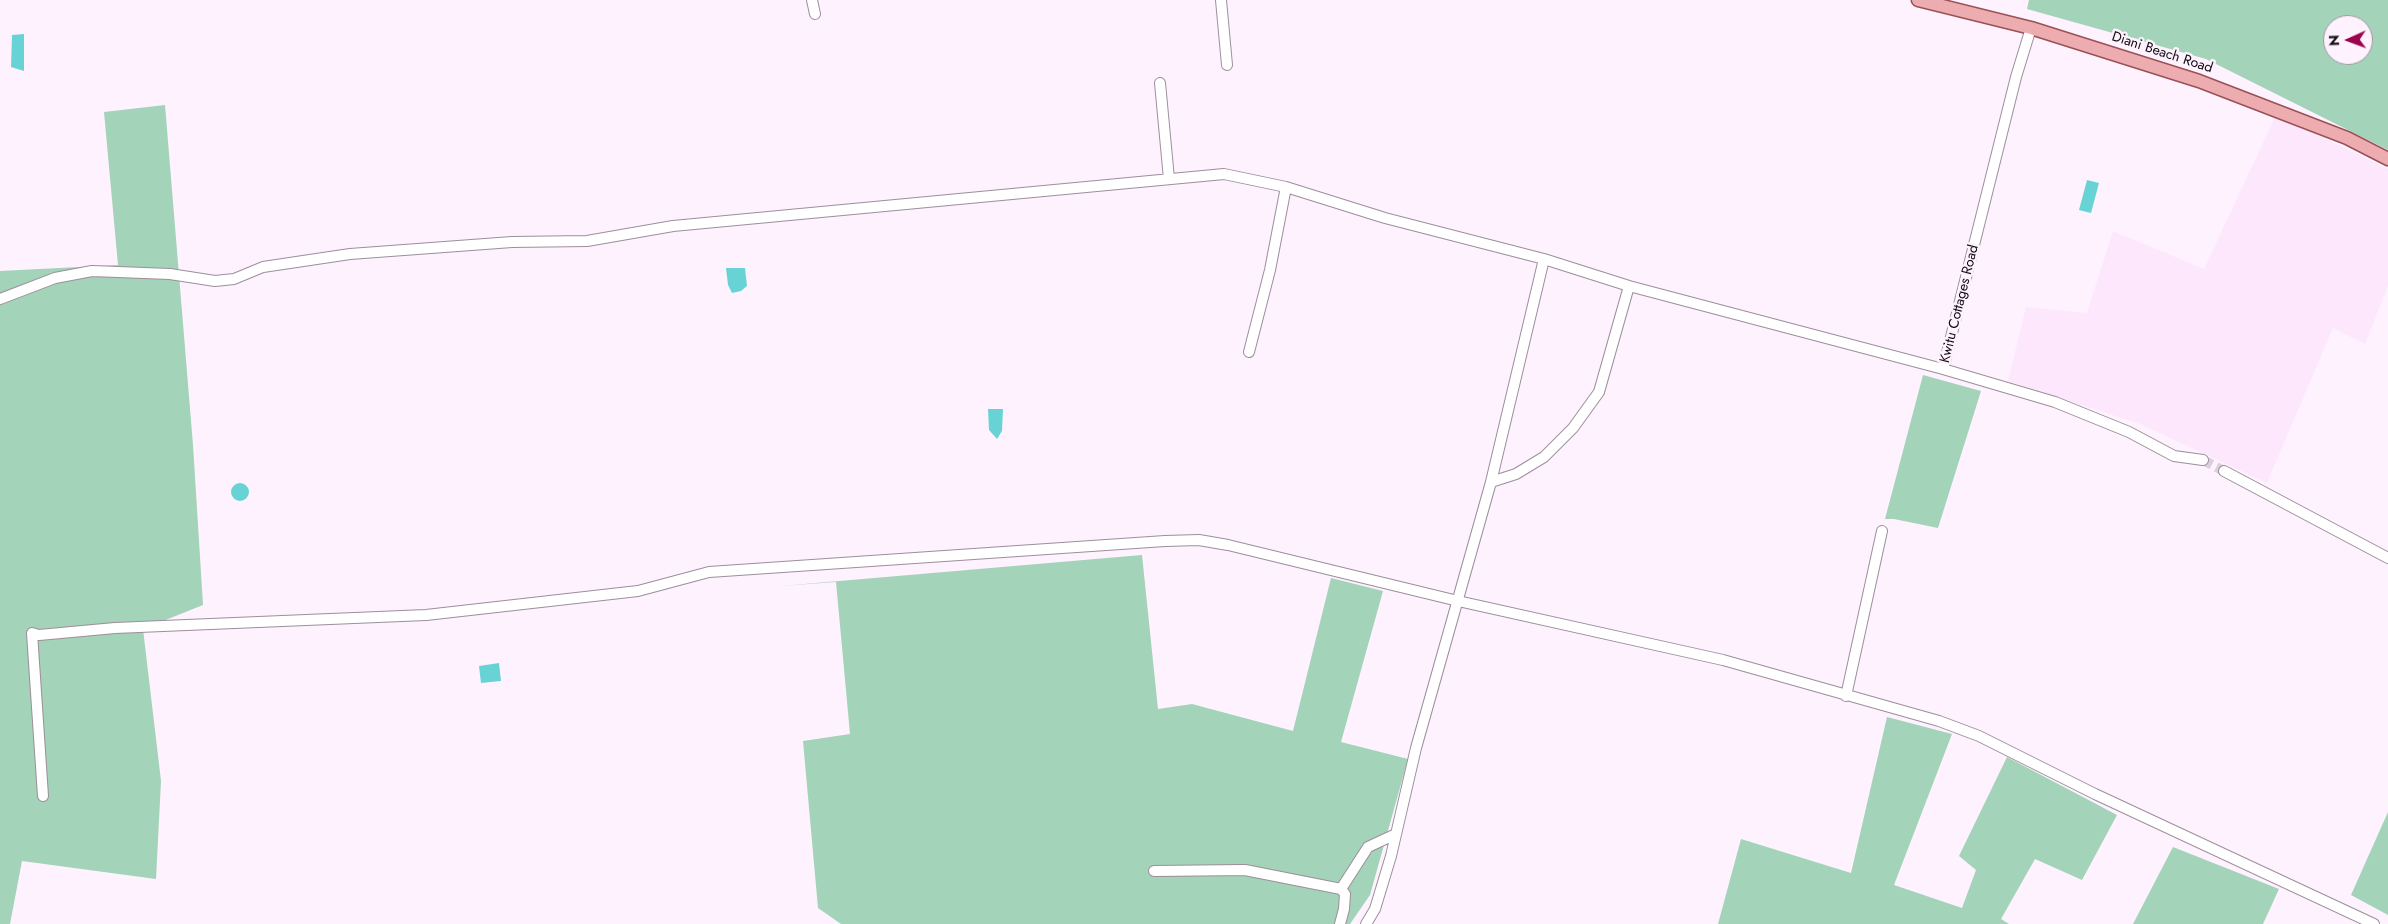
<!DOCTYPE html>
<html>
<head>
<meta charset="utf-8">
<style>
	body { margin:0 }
	#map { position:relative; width:2388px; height:924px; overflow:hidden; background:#fef2fe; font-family:Jost,sans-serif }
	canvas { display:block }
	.north { position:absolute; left:2323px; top:15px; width:50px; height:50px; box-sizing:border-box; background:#fef2fe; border:1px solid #9f969f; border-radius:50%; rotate:268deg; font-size:14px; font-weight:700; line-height:20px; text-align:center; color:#110c10 }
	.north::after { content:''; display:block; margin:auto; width:18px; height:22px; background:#9e044b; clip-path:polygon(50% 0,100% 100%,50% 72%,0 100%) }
</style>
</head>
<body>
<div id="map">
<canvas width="2388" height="924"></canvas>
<div class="north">N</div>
</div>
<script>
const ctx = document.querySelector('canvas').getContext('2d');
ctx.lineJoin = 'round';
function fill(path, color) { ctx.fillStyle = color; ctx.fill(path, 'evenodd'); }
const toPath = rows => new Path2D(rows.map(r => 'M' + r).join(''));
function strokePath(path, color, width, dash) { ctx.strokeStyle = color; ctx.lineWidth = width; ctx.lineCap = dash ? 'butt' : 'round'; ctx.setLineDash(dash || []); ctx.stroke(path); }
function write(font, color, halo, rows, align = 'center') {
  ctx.font = font + ' Jost,sans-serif'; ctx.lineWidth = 5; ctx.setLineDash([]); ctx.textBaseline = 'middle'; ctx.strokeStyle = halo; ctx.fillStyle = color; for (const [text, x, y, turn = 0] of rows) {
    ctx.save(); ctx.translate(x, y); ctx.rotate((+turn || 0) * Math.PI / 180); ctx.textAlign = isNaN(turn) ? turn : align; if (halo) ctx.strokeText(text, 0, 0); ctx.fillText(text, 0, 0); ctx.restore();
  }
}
fill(toPath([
	[2276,115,2388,169,2388,286,2365,344,2333,328,2267,483,2140,424,2008,381,2026,307,2087,313,2113,231,2204,269]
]), '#fde7fc');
fill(toPath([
	[2029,0,2388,0,2388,150,2206,59,2027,9],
	[2333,25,2363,25,2363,55,2333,55],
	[165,105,193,445,203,605,143,629,161,781,156,879,22,861,10,924,0,924,0,271,118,265,104,112],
	[1923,375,1981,391,1938,528,1894,519,1885,519],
	[1142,555,1158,709,1192,704,1293,731,1331,578,1383,591,1341,742,1408,759,1370,895,1350,924,841,924,818,908,803,741,850,734,836,582,781,586],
	[1887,717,1952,734,1894,885,1962,908,1976,870,1959,856,2007,757,2117,815,2082,880,2035,859,2001,919,2009,924,1718,924,1741,839,1851,873],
	[2388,812,2388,915,2351,895],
	[2173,847,2279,889,2263,924,2133,924]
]), '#a3d3b8');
fill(toPath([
	[24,34,24,71,11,67,12,35],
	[2087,180,2099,183,2091,213,2079,210],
	[726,268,745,268,747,286,741,291,732,293,728,285],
	[988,409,1003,409,1002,431,997,439,989,430],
	'231 492a9 9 0 1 1 18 0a9 9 0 1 1-18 0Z',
	[499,663,501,681,481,683,479,666]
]), '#68d3d5');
strokePath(toPath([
	[2203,460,2224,471]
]), '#dad0da', 10, [10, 5]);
const minor = toPath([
	[812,0,815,14],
	[1221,0,1227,65],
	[1160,83,1169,179],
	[0,299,55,278,92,271,170,274,215,281,234,279,263,267,350,254,512,242,587,241,673,226,1224,174,1286,187,1385,218,1544,259,1629,286],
	[1249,352,1270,270,1286,187],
	[1943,369,2055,402,2129,432,2174,456,2203,460],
	[2224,471,2388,558],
	[1491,482,1544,259],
	[1846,696,1882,531],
	[43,796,32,633,39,635,115,628,426,615,638,591,709,572,1165,541,1199,540,1228,545,1458,601,1723,660,1939,721,1979,736,2095,794,2374,924],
	[1154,871,1245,870,1341,889,1345,894,1344,909,1340,924],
	[1341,889,1368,847,1396,834],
	[1366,924,1375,909,1391,856,1416,748,1491,482,1516,474,1544,457,1573,428,1599,392,1629,286,1943,369,2016,77,2031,28]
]);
const major = toPath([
	[1918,0,2031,28,2199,81,2347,138,2388,159]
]);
strokePath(minor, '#9d8e9c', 12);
strokePath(major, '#985156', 15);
strokePath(minor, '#fff', 10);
strokePath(major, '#edadb0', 12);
write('14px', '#110c10', '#fef2fe', [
	["Diani Beach Road",2162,53,18],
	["Kwitu Cottages Road",1960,304,-76]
]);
</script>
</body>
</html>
